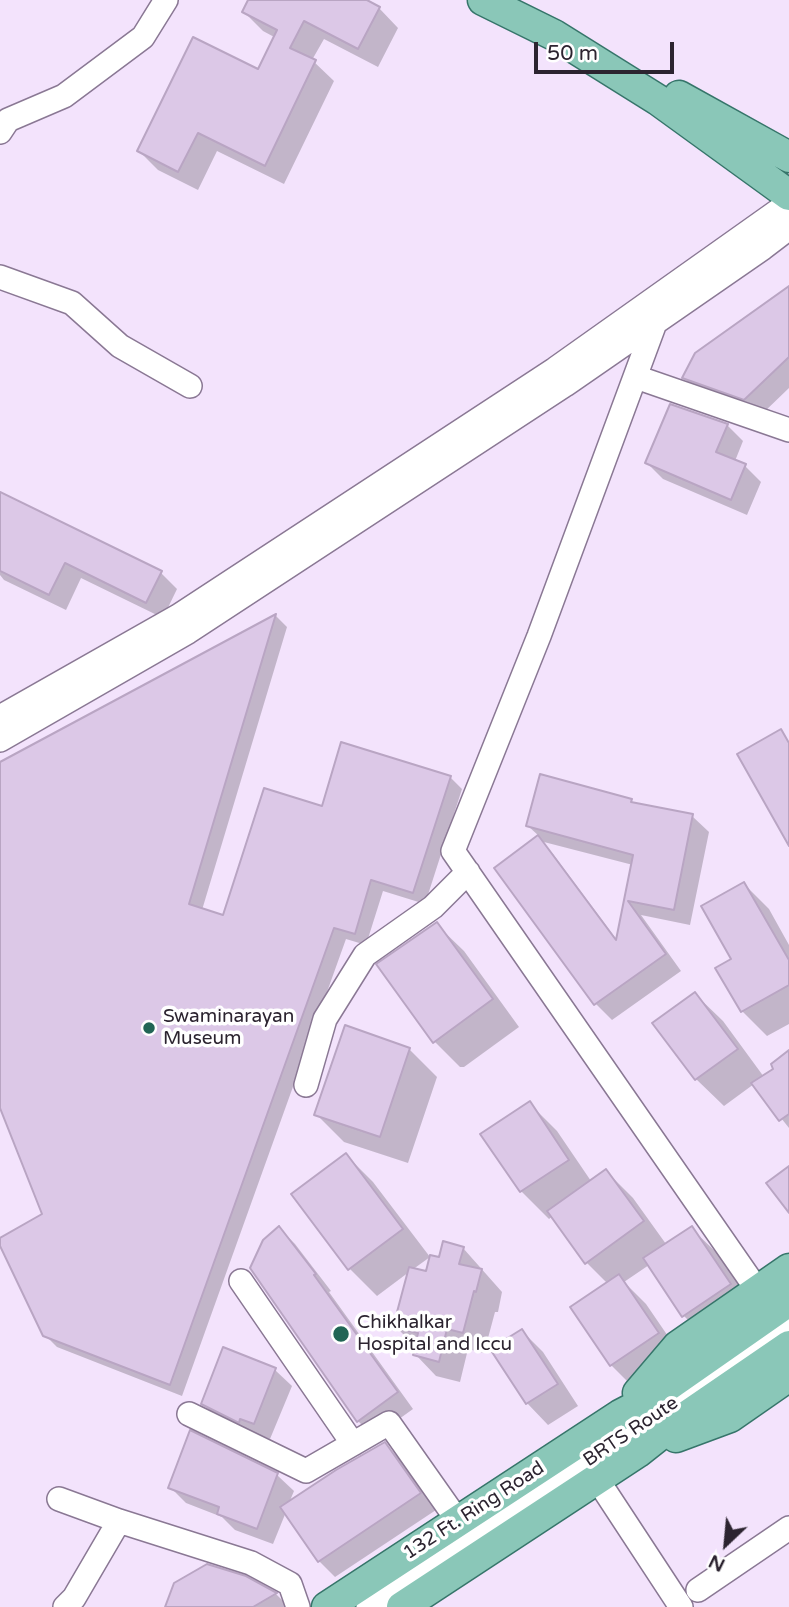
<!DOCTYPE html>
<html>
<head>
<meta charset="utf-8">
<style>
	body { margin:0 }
	#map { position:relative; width:789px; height:1607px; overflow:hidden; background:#f3e3fc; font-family:"Varela Round",sans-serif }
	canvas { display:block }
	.north { position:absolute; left:691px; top:1509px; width:70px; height:70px; -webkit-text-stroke:5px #fff; paint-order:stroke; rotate:206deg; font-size:19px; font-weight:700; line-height:28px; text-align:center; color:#2c2430 }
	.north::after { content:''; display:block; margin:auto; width:24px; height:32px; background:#2c2430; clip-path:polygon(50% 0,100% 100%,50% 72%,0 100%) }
	.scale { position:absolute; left:534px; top:42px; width:140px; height:32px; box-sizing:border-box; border:4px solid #2c2430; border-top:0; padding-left:9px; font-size:21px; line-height:24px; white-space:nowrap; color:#2c2430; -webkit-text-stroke:5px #fff; paint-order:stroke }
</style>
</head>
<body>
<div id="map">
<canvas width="789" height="1607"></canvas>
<div class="north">N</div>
<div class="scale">50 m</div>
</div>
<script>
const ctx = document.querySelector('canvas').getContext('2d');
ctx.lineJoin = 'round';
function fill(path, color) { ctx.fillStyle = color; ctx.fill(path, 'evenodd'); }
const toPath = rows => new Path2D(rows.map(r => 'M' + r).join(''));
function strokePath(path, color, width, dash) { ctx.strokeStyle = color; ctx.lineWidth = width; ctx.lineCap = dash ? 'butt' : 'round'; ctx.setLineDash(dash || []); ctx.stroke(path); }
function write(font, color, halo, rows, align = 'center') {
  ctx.font = font + ' "Varela Round",sans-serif'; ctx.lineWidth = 7; ctx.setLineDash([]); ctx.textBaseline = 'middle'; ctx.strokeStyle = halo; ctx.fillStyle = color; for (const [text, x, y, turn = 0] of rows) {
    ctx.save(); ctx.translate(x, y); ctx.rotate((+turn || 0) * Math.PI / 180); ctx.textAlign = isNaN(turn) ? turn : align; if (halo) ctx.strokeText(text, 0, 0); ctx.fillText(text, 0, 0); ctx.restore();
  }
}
fill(toPath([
	[250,0,363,0,379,8,398,28,378,67,324,39,312,60,334,81,284,184,217,151,198,190,158,170,139,151,259,72,276,38,263,31,244,12],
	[789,288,789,388,761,415,700,394,684,378],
	[727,425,743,441,735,461,745,466,761,482,747,515,663,479,647,463],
	[0,494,161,573,177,589,163,618,81,578,66,610,4,580,0,575],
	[276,616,287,627,202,910,224,917,323,808,450,777,462,789,425,904,383,891,366,945,346,939,182,1396,57,1347,45,1335,0,1242,0,1240,44,1215,0,1103,0,764],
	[631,801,635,804,692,816,709,832,690,925,641,915,681,971,612,1020,596,1004,496,868,539,836,528,826],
	[540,841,633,865,617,940,553,854],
	[744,884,769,909,789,945,789,1024,767,1036,742,1011,734,960],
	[436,924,464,951,519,1027,464,1067,460,1067,432,1039],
	[695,994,723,1021,764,1077,776,1069,789,1053,789,1128,754,1084,724,1106,696,1079],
	[409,1049,437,1077,408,1163,344,1142,316,1114],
	[529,1103,557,1131,591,1181,606,1171,633,1198,666,1244,691,1228,719,1255,757,1312,711,1343,684,1316,649,1265,624,1282,646,1304,685,1361,638,1392,611,1365,608,1284,587,1263,553,1216,549,1219,521,1191,483,1134],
	[346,1155,373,1182,430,1257,412,1270,427,1273,440,1259,463,1248,502,1292,498,1312,495,1312,484,1353,468,1349,460,1382,436,1376,415,1354,417,1348,395,1326,409,1272,377,1296,350,1269],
	[279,1228,295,1244,331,1291,329,1292,413,1409,374,1437,358,1421,252,1267],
	[522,1331,543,1352,578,1406,548,1425,527,1403],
	[224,1349,275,1370,292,1386,270,1439,257,1434,255,1438,219,1420,203,1404],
	[191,1432,277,1475,294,1491,289,1503,385,1444,401,1460,436,1510,335,1577,319,1561,286,1512,273,1544,235,1530,222,1517,186,1503,170,1487],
	[245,1578,276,1594,289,1607,167,1607]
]), '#0003');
const building = toPath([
	[248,0,367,0,380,7,358,49,304,21,290,48,316,60,265,166,198,133,178,172,137,151,193,37,258,69,277,30,242,12,248,0],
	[789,286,789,357,744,400,682,378,695,353,789,286],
	[670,404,728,424,716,452,746,464,731,500,645,463,670,404],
	[0,492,162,571,146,603,65,563,49,595,0,571,0,492],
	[276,614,189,904,223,915,264,788,322,806,341,742,451,776,413,893,371,880,355,934,334,928,170,1385,43,1336,0,1246,0,1238,42,1214,0,1108,0,762,276,614],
	[781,729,789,743,789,846,737,754,781,729],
	[540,774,632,799,631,802,693,814,674,910,628,901,666,954,594,1005,494,868,538,835,616,940,633,855,526,826,540,774],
	[744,882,789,960,789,985,741,1012,715,968,731,959,701,906,744,882],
	[437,922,493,999,433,1043,376,964,437,922],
	[695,992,738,1049,695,1080,652,1023,695,992],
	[345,1025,410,1048,380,1137,314,1115,345,1025],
	[789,1050,789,1114,779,1121,751,1083,773,1069,771,1064,789,1050],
	[530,1101,569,1160,520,1192,480,1134,530,1101],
	[346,1153,403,1229,348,1270,291,1194,346,1153],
	[789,1166,789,1213,766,1183,789,1166],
	[606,1169,644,1221,585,1264,547,1211,606,1169],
	[279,1226,316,1274,314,1275,398,1392,357,1422,250,1268,263,1240,279,1226],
	[692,1226,731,1284,682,1317,643,1258,692,1226],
	[443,1241,464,1247,459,1264,482,1269,476,1292,474,1291,463,1333,447,1329,439,1362,413,1355,418,1333,393,1327,409,1267,426,1271,430,1255,439,1257,443,1241],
	[619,1274,659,1333,610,1366,570,1307,619,1274],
	[522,1329,558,1384,526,1404,490,1349,522,1329],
	[223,1347,276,1368,254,1424,240,1419,239,1423,201,1404,223,1347],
	[190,1430,278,1473,257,1529,217,1514,219,1507,168,1488,190,1430],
	[385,1442,421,1493,318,1562,280,1507,336,1470,385,1442],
	[207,1564,246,1576,277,1593,253,1607,165,1607,174,1583,207,1564]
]);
fill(building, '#dcc8e7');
strokePath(building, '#b9a5c3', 2);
const minor = toPath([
	[0,132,8,120,64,96,143,37,166,0],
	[0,277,72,303,120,346,190,386],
	[655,323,539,636,453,851,758,1291],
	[636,377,789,430],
	[0,717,178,616,555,369,789,203],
	[0,740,188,632,565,385,763,248,789,228],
	[306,1085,325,1019,365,955,433,907,468,872],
	[241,1281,353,1444],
	[189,1414,306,1471,389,1423,458,1521],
	[597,1479,681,1607],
	[59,1499,119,1521,251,1563,290,1584,298,1607],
	[698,1590,789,1528],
	[65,1607,74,1598,119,1521],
	[368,1607,789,1326]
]);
const major = toPath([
	[483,0,554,35,658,100,789,195],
	[679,96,789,157],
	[638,1393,678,1346,789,1269],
	[676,1437,730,1417,789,1376],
	[327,1607,620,1415,643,1403,789,1301],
	[402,1607,638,1452,662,1433,789,1346]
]);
strokePath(minor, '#8a7894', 26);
strokePath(major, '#36756a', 33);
strokePath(minor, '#fff', 23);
strokePath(major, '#8ac7b8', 30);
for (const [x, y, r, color] of [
	[149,1028,7,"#216555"],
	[341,1334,9,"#216555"]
]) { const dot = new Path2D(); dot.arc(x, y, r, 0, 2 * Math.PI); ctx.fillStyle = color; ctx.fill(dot); strokePath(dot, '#fff', 2.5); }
write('19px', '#2c2430', '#fff', [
	["Swaminarayan",163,1017],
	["Museum",163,1039],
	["Chikhalkar",357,1323],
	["Hospital and Iccu",357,1345]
], 'left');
write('19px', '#2c2430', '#fff', [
	["BRTS Route",631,1432,-34],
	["132 Ft. Ring Road",474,1511,-33]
]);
</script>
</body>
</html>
